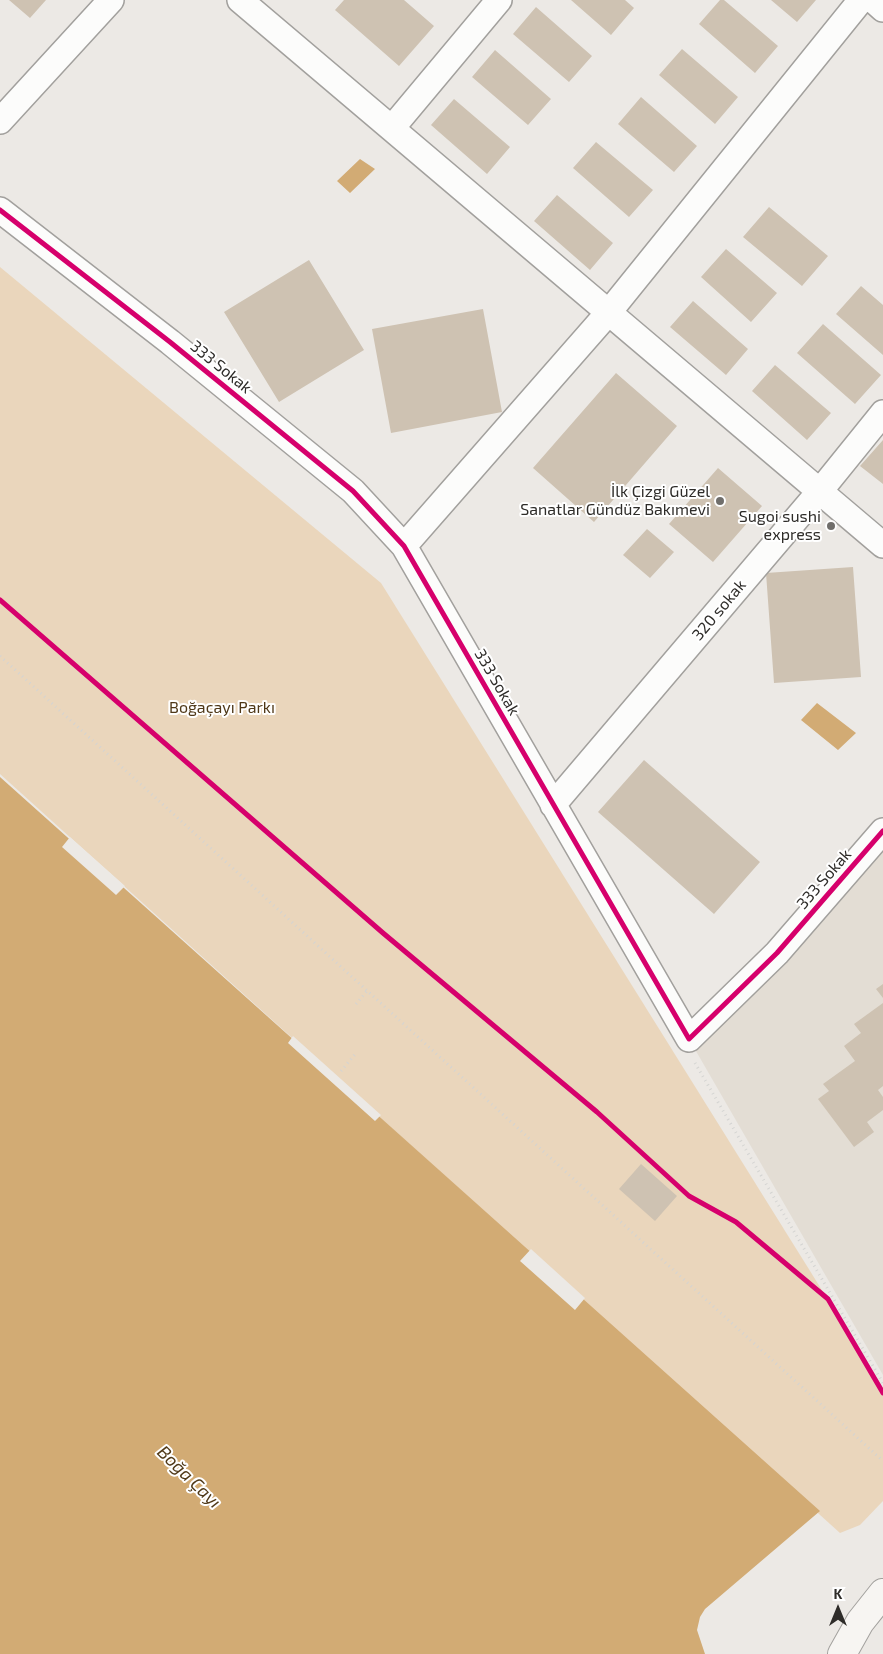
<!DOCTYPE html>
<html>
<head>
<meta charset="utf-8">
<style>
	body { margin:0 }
	#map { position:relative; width:883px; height:1654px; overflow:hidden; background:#ece9e5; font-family:"Exo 2",sans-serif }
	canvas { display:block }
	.north { position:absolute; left:813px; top:1584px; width:50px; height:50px; -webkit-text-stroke:4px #fff; paint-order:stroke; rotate:0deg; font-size:14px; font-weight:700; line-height:20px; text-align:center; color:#2e2c29 }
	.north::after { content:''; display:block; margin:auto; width:18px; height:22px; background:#2e2c29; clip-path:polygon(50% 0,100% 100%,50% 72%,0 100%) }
</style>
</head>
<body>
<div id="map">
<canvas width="883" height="1654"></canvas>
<div class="north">K</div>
</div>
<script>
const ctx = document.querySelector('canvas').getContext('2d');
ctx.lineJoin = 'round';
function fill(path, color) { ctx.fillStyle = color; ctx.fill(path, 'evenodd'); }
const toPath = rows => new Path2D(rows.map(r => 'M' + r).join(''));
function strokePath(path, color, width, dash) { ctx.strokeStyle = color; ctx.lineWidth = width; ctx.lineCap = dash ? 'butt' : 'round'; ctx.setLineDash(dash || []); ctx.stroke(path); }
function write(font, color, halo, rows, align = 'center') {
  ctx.font = font + ' "Exo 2",sans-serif'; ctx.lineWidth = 4; ctx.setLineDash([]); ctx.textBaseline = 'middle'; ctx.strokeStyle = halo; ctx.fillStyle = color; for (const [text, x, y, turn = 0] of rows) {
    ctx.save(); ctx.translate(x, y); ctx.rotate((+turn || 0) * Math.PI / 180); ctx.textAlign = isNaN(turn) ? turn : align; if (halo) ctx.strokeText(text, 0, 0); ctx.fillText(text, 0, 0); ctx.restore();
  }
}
fill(toPath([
	[883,831,883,1375,689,1039]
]), '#e3ddd4');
fill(toPath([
	[0,267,381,583,883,1388,883,1501,860,1525,840,1533,0,774]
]), '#ead6bc');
fill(toPath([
	[360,159,375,169,350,193,337,181],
	[817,703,856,733,838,750,801,720],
	[0,777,820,1511,705,1609,700,1617,697,1630,705,1654,0,1654]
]), '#d2ab74');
fill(toPath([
	[70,837,125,886,116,895,62,847],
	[293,1036,381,1115,375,1121,288,1043],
	[531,1249,585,1298,575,1310,520,1261]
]), '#ece9e5');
fill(toPath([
	[9,0,46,0,30,18],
	[344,0,404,0,434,26,399,66,335,10],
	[571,0,625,0,634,8,611,35],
	[720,0,724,0,778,46,755,73,699,24],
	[771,0,816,0,797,22],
	[536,7,592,56,569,82,513,34],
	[682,49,738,97,715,124,659,75],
	[495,50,551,99,528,125,472,77],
	[641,97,697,146,674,172,618,124],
	[454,99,510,147,487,174,431,125],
	[596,142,653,190,629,217,573,168],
	[557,195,613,243,590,270,534,221],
	[769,207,828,256,802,286,743,237],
	[726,249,777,293,751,322,701,277],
	[309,260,364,350,279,402,224,312],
	[861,286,883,305,883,355,836,314],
	[693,301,748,349,726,375,670,327],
	[483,309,502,412,391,433,372,329],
	[823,324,881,375,855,404,797,353],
	[775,365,831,413,807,440,752,391],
	[616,373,677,426,594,522,533,468],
	[883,440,883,484,860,466],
	[718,468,762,506,713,562,669,524],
	[647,529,674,552,650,578,623,555],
	[853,567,861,677,774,683,766,573],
	[644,760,760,862,714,914,598,812],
	[883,984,883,998,876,989],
	[883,1003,883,1086,878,1090,883,1097,883,1110,867,1122,874,1132,854,1147,818,1099,829,1091,823,1084,855,1061,844,1046,861,1033,854,1024],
	[641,1164,677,1196,655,1221,619,1189]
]), '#cec2b2');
const minor = toPath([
	[240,0,883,545],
	[873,0,883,9],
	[0,121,111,0],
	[392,128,499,0],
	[0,210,170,342,353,491,404,546,689,1039,777,953,883,831],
	[404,546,609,312,861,0],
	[553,805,820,491,883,413]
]);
const secondary = toPath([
	[842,1654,860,1622,883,1593]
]);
strokePath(minor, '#a2a09d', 28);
strokePath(secondary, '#a2a09d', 30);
strokePath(toPath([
	[0,656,883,1461],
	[356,1004,367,991],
	[695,1063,883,1383],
	[341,1071,357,1052]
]), '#d4d4d2', 3, [1, 4]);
strokePath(minor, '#fcfcfb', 25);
strokePath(secondary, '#f7f5f2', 28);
strokePath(toPath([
	[0,210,170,342,353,491,404,546,689,1039,777,953,883,831],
	[0,600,383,933,597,1112,689,1196,736,1222,828,1299,883,1393]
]), '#d6006c', 5);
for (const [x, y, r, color] of [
	[720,501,5,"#706e6b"],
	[831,526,5,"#706e6b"]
]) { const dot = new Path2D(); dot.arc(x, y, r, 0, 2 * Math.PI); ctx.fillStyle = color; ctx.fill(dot); strokePath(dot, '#fff', 2); }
write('16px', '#2e2c29', '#fff', [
	["333 Sokak",221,367,39],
	["320 sokak",719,610,-50],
	["333 Sokak",497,682,60],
	["333 Sokak",824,879,-49]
]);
write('16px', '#2e2c29', '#fff', [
	["İlk Çizgi Güzel",710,492],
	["Sanatlar Gündüz Bakımevi",710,510],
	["Sugoi sushi",821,517],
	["express",821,535]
], 'right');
write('16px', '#4f3818', '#fff', [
	["Boğaçayı Parkı",222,708]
]);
write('italic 18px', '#503918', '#fff', [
	["Boğa Çayı",189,1477,44]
]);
</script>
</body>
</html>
